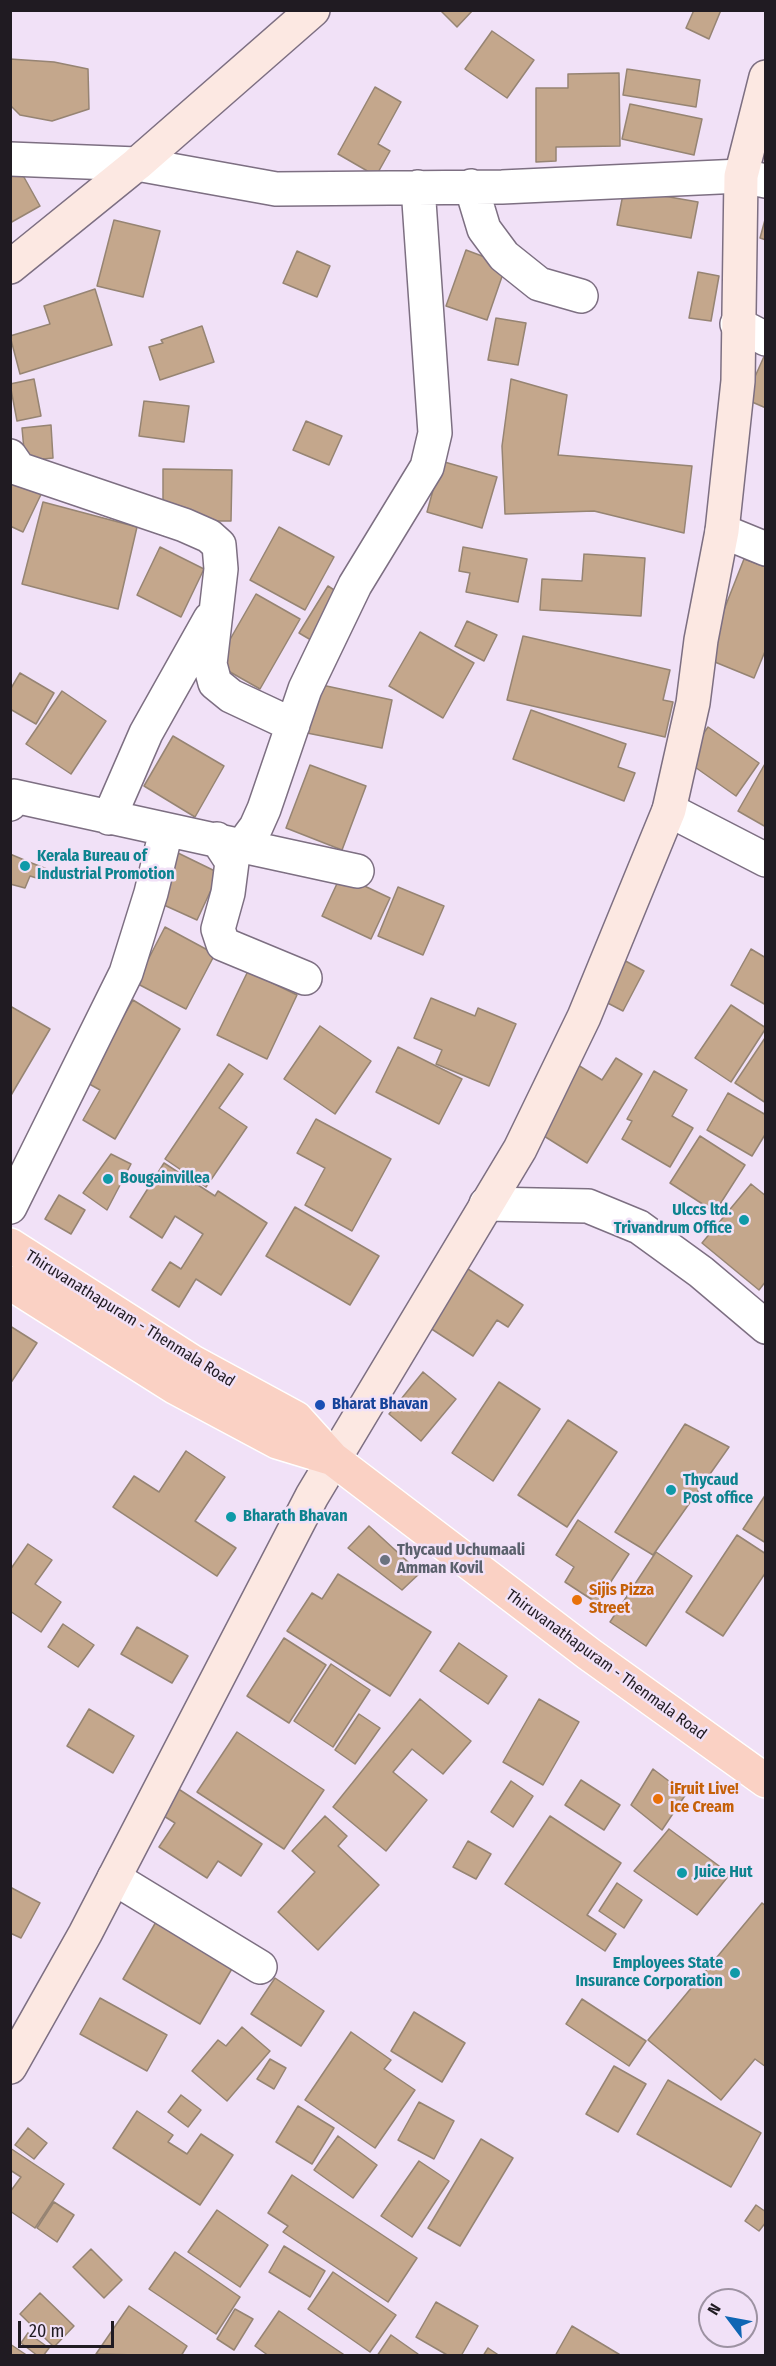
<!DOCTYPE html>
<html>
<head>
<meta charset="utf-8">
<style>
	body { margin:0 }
	#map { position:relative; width:776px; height:2366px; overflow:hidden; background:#f1e1f7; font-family:"Fira Sans Condensed",sans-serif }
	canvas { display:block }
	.frame { position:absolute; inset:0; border:12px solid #201b22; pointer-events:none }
	.north { position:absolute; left:698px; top:2288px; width:60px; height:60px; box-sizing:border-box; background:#f1e1f7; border:2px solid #9d92a2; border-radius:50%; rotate:302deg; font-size:16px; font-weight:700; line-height:24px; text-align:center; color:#201b22 }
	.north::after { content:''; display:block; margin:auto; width:21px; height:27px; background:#0f66b4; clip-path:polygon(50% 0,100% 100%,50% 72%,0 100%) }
	.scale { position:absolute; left:18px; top:2321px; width:96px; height:27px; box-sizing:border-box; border:3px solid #201b22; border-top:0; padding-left:8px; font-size:18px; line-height:21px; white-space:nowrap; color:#201b22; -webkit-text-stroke:4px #f1e1f7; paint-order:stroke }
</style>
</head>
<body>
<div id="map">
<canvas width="776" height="2366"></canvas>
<div class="frame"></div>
<div class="north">N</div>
<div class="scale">20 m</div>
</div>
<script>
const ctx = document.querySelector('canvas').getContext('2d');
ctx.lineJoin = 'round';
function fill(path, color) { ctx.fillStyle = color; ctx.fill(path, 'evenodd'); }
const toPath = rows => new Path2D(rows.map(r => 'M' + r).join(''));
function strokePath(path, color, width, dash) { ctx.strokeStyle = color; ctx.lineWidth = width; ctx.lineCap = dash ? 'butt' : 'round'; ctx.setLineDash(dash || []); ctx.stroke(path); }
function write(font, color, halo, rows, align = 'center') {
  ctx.font = font + ' "Fira Sans Condensed",sans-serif'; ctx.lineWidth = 5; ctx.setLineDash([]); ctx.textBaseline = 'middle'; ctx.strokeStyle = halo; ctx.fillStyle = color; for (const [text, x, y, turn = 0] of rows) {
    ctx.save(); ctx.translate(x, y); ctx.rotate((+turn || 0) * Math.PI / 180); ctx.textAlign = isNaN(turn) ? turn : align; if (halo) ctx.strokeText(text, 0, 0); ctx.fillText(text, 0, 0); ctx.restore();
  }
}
const building = toPath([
	[440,10,473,10,457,27,440,10],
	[694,10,721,10,709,39,686,28,694,10],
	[492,31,534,60,507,98,465,69,492,31],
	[10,59,54,62,88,69,89,109,52,121,20,115,10,105,10,59],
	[627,69,700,80,696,107,623,95,627,69],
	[619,73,620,146,556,147,556,161,536,162,536,88,568,88,568,74,619,73],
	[375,87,401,102,378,144,390,151,376,176,338,154,375,87],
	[630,104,702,119,694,155,622,139,630,104],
	[20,170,40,206,10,223,10,175,20,170],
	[624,189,698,202,691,238,617,225,624,189],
	[766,216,766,240,760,238,766,216],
	[114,220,160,231,143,297,97,286,114,220],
	[466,250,506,265,487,320,446,306,466,250],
	[297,251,330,266,317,297,283,283,297,251],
	[698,272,719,276,711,321,689,318,698,272],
	[95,289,112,345,20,374,10,336,50,324,44,306,95,289],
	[496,318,526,323,518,365,488,360,496,318],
	[202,326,214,362,160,380,149,347,163,343,161,340,202,326],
	[766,352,766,408,745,399,766,352],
	[34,379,41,416,17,421,10,384,34,379],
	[511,379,567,395,558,455,692,466,684,533,594,511,505,514,502,446,511,379],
	[144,401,189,406,184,442,139,436,144,401],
	[306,421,342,436,329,465,293,450,306,421],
	[51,425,53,458,25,461,22,428,51,425],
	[441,461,497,477,482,528,427,512,441,461],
	[10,467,46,484,23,532,10,526,10,467],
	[163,469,232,470,231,521,197,521,163,515,163,469],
	[43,502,137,527,118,609,22,584,43,502],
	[279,527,334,557,305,610,250,580,279,527],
	[160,547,204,569,181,617,137,595,160,547],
	[463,547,527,559,518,602,466,592,470,573,459,571,463,547],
	[584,554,645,558,641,616,540,610,542,579,582,581,584,554],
	[744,559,766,567,766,649,754,678,705,658,744,559],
	[328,586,345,597,316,643,299,633,328,586],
	[256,594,300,619,260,689,216,664,256,594],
	[467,621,497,635,484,661,455,646,467,621],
	[420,632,474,663,443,718,389,686,420,632],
	[523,636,670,670,663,700,673,702,665,737,507,700,523,636],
	[20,673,54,693,36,724,10,709,10,690,20,673],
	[317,684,392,700,382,748,307,733,317,684],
	[62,691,106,721,71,774,26,744,62,691],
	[531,710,626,744,618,767,635,773,624,801,513,759,531,710],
	[708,727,759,763,736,796,685,760,708,727],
	[173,736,224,766,195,817,144,786,173,736],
	[766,762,766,827,738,811,766,762],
	[310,765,366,786,342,850,286,828,310,765],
	[178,853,219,873,197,920,155,901,178,853],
	[10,854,29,862,52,871,43,880,30,876,25,888,10,884,10,854],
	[341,875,390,898,371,939,322,916,341,875],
	[398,887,444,906,423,955,378,936,398,887],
	[165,927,215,954,186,1009,136,983,165,927],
	[751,949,766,958,766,1005,731,985,751,949],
	[620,958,644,971,623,1011,598,998,620,958],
	[248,971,297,995,267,1059,217,1035,248,971],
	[431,998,475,1016,478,1008,516,1024,489,1086,436,1064,442,1050,414,1038,431,998],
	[133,1000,180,1029,115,1139,83,1120,100,1090,84,1081,133,1000],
	[731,1005,766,1028,731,1082,695,1058,731,1005],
	[10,1006,50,1029,10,1097,10,1006],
	[320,1026,371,1061,335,1114,284,1079,320,1026],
	[765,1038,766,1038,766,1103,735,1083,765,1038],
	[398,1047,462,1079,439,1124,376,1092,398,1047],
	[616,1058,642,1074,587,1163,536,1131,578,1065,602,1080,616,1058],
	[229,1064,243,1074,219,1108,247,1127,206,1187,165,1159,229,1064],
	[654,1071,687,1090,672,1116,693,1128,670,1167,622,1139,632,1121,627,1119,654,1071],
	[728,1093,766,1115,766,1133,752,1156,707,1130,728,1093],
	[316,1119,391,1159,352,1231,305,1205,325,1168,297,1153,316,1119],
	[700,1136,745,1165,715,1212,670,1183,700,1136],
	[111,1154,131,1164,107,1210,83,1193,111,1154],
	[164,1163,215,1196,218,1191,267,1223,221,1295,196,1279,179,1307,152,1290,170,1262,181,1269,203,1234,175,1216,162,1238,130,1217,164,1163],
	[751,1184,766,1196,766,1281,759,1290,702,1243,751,1184],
	[59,1195,85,1210,71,1234,45,1219,59,1195],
	[295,1207,379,1256,350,1305,266,1256,295,1207],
	[465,1267,523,1305,508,1327,497,1320,473,1356,427,1326,465,1267],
	[10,1326,37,1343,10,1384,10,1326],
	[423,1372,456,1399,421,1441,389,1414,423,1372],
	[499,1382,540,1409,493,1481,452,1453,499,1382],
	[568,1420,617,1452,567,1527,518,1495,568,1420],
	[685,1424,729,1447,653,1555,615,1532,685,1424],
	[186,1451,225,1477,195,1521,236,1548,217,1576,113,1507,134,1476,159,1492,186,1451],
	[766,1494,766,1543,743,1529,766,1494],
	[578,1520,629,1554,597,1603,565,1582,574,1567,556,1555,578,1520],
	[369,1526,420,1573,402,1590,348,1548,369,1526],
	[737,1535,766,1554,766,1572,723,1636,686,1612,737,1535],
	[28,1544,52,1560,35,1584,61,1602,41,1632,10,1611,10,1570,28,1544],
	[656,1552,692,1576,646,1646,610,1622,656,1552],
	[338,1574,431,1632,390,1696,287,1631,312,1593,322,1599,338,1574],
	[63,1624,94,1645,78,1667,48,1647,63,1624],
	[137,1627,188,1656,172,1683,121,1654,137,1627],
	[284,1638,326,1665,289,1723,247,1696,284,1638],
	[459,1643,507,1676,488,1704,440,1671,459,1643],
	[331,1664,370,1690,333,1747,294,1721,331,1664],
	[420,1699,471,1741,443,1774,412,1749,393,1772,427,1800,386,1851,333,1807,420,1699],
	[539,1699,579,1722,543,1785,503,1762,539,1699],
	[89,1709,134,1736,113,1773,67,1746,89,1709],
	[359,1714,380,1728,355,1764,335,1750,359,1714],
	[237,1732,324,1790,284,1849,197,1792,237,1732],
	[653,1769,686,1794,662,1830,631,1805,653,1769],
	[581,1780,620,1805,604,1830,565,1805,581,1780],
	[511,1781,533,1796,513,1827,491,1812,511,1781],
	[177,1788,262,1844,241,1876,218,1861,207,1878,159,1847,175,1823,159,1813,177,1788],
	[325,1816,347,1836,338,1846,379,1885,318,1950,278,1912,315,1872,292,1851,325,1816],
	[550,1816,621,1863,587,1915,616,1934,605,1951,505,1884,550,1816],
	[669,1829,730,1874,697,1915,634,1871,669,1829],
	[468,1841,491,1854,476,1879,453,1867,468,1841],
	[617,1883,642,1900,624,1928,599,1911,617,1883],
	[10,1887,40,1903,21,1938,10,1933,10,1887],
	[762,1903,766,1906,766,2067,755,2059,721,2100,648,2040,762,1903],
	[160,1915,237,1960,200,2024,123,1979,160,1915],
	[275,1978,324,2011,301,2046,251,2014,275,1978],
	[100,1998,167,2035,147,2071,80,2034,100,1998],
	[582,1999,646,2041,629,2066,566,2024,582,1999],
	[414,2012,465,2043,442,2082,391,2051,414,2012],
	[242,2027,270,2051,227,2101,192,2071,218,2040,226,2046,242,2027],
	[351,2032,391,2060,384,2069,415,2090,375,2148,305,2100,351,2032],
	[270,2059,286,2068,274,2089,257,2079,270,2059],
	[614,2066,646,2084,618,2132,586,2114,614,2066],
	[668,2080,761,2133,731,2187,637,2134,668,2080],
	[181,2095,201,2110,188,2127,168,2112,181,2095],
	[419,2102,454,2121,434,2159,398,2140,419,2102],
	[298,2106,334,2128,312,2164,276,2142,298,2106],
	[137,2111,173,2135,168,2142,187,2154,201,2134,233,2155,200,2205,113,2148,137,2111],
	[28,2128,47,2143,34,2159,15,2145,28,2128],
	[338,2136,377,2165,353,2198,314,2170,338,2136],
	[481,2139,513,2158,460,2246,428,2228,481,2139],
	[10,2148,64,2184,35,2228,10,2211,10,2192,21,2177,10,2170,10,2148],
	[419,2161,449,2181,412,2237,381,2216,419,2161],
	[292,2175,417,2258,388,2302,283,2232,288,2226,268,2213,292,2175],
	[54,2202,74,2215,57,2242,37,2228,54,2202],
	[756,2205,766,2212,766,2222,759,2231,745,2221,756,2205],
	[217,2210,268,2245,240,2287,188,2252,217,2210],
	[284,2246,325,2271,310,2297,269,2272,284,2246],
	[91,2249,122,2280,104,2298,73,2267,91,2249],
	[175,2252,240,2297,216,2334,149,2289,175,2252],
	[333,2272,396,2315,370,2352,308,2309,333,2272],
	[40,2293,74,2326,54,2347,20,2314,40,2293],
	[436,2302,478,2326,461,2356,449,2356,416,2337,436,2302],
	[129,2306,187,2346,181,2356,96,2354,129,2306],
	[235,2309,253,2319,234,2350,217,2339,235,2309],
	[279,2311,346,2356,269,2356,255,2346,279,2311],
	[572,2326,622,2356,555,2356,572,2326],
	[28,2333,49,2348,43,2356,38,2356,21,2343,28,2333],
	[391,2335,418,2354,417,2356,377,2356,391,2335],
	[10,2344,28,2356,10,2356,10,2344],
	[488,2348,500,2356,483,2356,488,2348]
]);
fill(building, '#c4a78c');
strokePath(building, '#968473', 1.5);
const street = toPath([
	[10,159,137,164,276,189,502,187,741,176,766,181],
	[471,186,484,229,504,256,539,284,581,296],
	[737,324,766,339],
	[10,456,19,469,184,525,209,536,219,545,221,569,210,664,215,683,231,696,293,725],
	[722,531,766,549],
	[10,804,14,796,242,846,256,827,264,809,305,689,355,585,427,467,435,433,418,187],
	[669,810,766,860],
	[109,818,146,733,210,619],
	[217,839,232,862,228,893,218,929,223,944,305,978],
	[242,846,357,871],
	[486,1204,588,1206,639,1227,701,1272,766,1327],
	[10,1207,126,973,151,893,166,831],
	[114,1878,260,1967]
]);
const secondary = toPath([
	[10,267,137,164,313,10],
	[10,2067,85,1934,312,1496,520,1149,584,1017,669,810,693,703,701,640,722,531,738,381,741,176,766,77]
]);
const primary = toPath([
	[10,1245,191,1361,296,1418,333,1459,589,1654,766,1781],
	[10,1283,176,1388,277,1442,333,1459]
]);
strokePath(street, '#7d6f82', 36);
strokePath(secondary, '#7d6f82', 36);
strokePath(primary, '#fff', 36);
strokePath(street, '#fff', 33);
strokePath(secondary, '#fce8e2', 33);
strokePath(primary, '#fad1c4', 33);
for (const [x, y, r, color] of [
	[25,866,6,"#0f9aa8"],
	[108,1179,6,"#0f9aa8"],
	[744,1220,6,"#0f9aa8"],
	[320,1405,6,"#1a4fb4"],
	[671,1490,6,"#0f9aa8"],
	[231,1517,6,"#0f9aa8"],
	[385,1560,6,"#6b7280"],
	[577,1600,6,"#e8710a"],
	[658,1799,6,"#e8710a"],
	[682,1873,6,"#0f9aa8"],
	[735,1973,6,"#0f9aa8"]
]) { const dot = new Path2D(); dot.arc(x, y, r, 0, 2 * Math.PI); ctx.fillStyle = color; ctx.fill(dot); strokePath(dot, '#f1e1f7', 2); }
write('bold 16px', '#0d838f', '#f1e1f7', [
	["Kerala Bureau of",37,857],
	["Industrial Promotion",37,875],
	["Bougainvillea",120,1179],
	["Ulccs ltd.",732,1211,"right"],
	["Trivandrum Office",732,1229,"right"],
	["Thycaud",683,1481],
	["Post office",683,1499],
	["Bharath Bhavan",243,1517],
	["Juice Hut",694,1873],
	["Employees State",723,1964,"right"],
	["Insurance Corporation",723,1982,"right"]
], 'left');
write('16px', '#201b22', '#f1e1f7', [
	["Thiruvanathapuram - Thenmala Road",130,1319,32],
	["Thiruvanathapuram - Thenmala Road",606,1665,36]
]);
write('bold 16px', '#164399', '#f1e1f7', [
	["Bharat Bhavan",332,1405]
], 'left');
write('bold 16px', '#5b616d', '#f1e1f7', [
	["Thycaud Uchumaali",397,1551],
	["Amman Kovil",397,1569]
], 'left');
write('bold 16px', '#c56008', '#f1e1f7', [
	["Sijis Pizza",589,1591],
	["Street",589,1609],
	["iFruit Live!",670,1790],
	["Ice Cream",670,1808]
], 'left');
</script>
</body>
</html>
